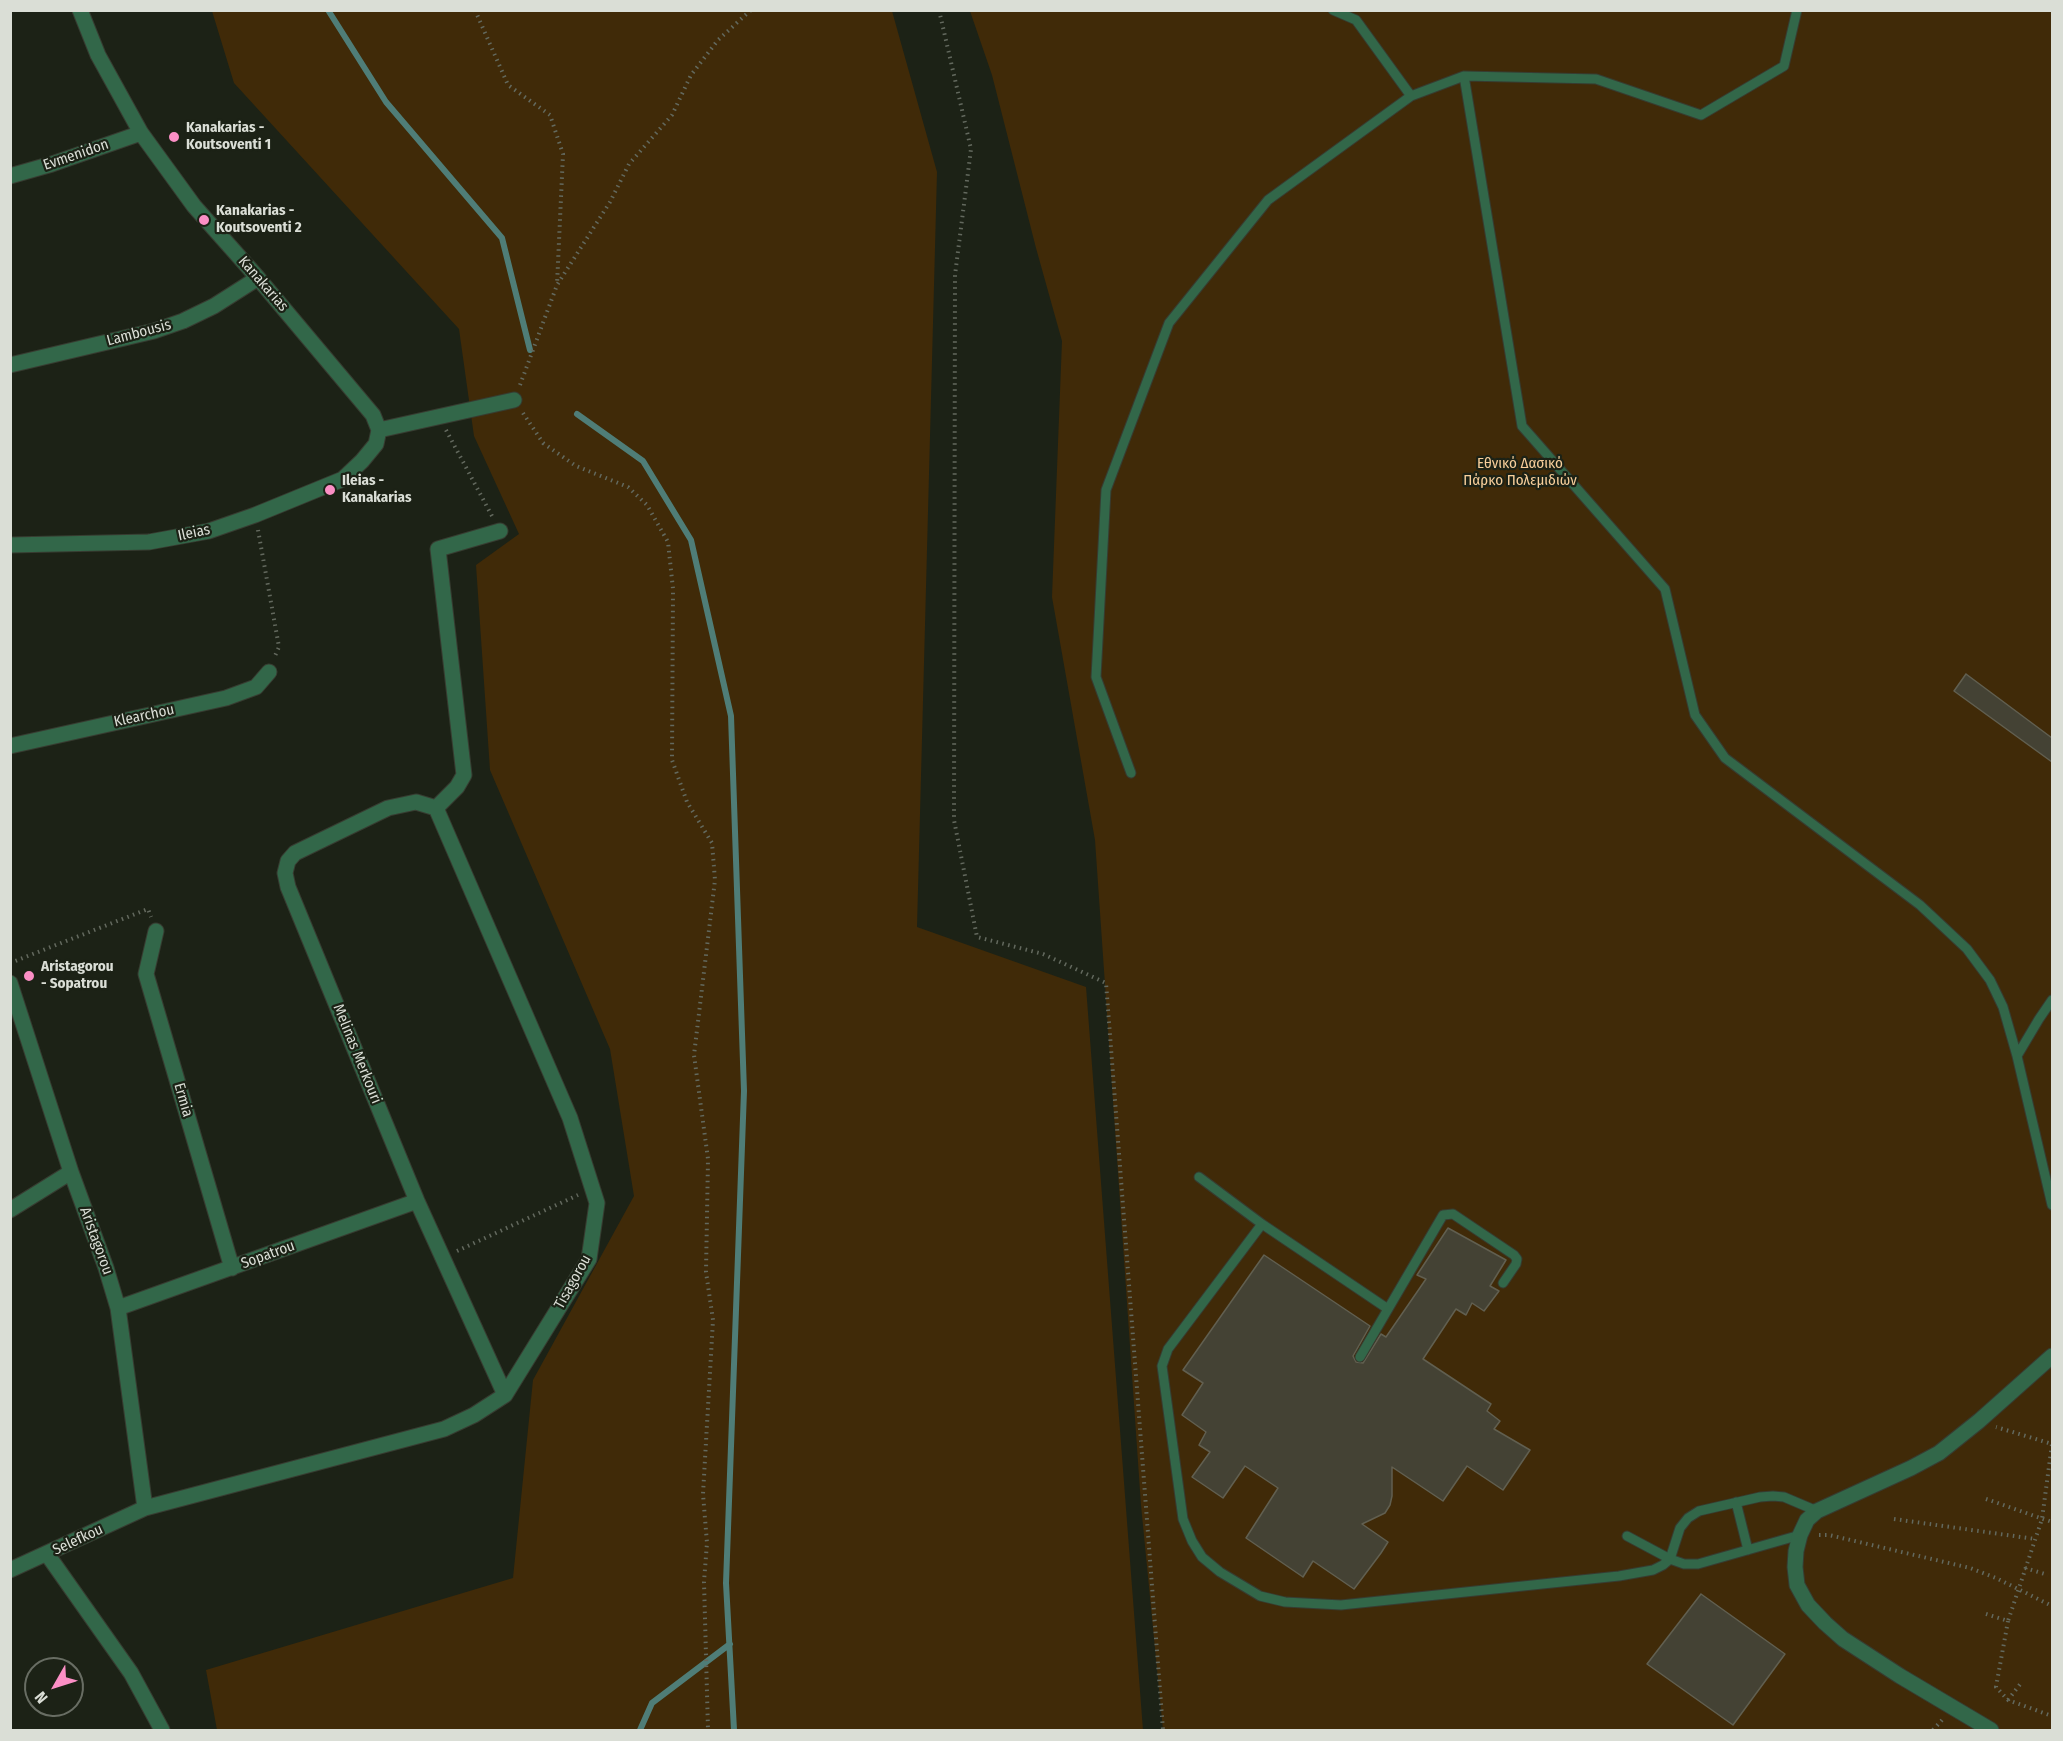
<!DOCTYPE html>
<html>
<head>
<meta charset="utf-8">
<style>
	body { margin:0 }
	#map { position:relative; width:2063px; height:1741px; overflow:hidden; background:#1c2216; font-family:"Fira Sans Condensed",sans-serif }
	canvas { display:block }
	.frame { position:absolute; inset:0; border:12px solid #daded6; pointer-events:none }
	.north { position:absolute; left:24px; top:1657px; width:60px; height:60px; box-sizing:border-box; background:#1c2216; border:2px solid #686d63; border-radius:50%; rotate:231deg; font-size:16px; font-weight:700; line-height:24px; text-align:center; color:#daded6 }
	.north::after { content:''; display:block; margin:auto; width:21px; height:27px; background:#fb8fc5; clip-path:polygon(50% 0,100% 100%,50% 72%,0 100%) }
</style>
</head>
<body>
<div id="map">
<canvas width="2063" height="1741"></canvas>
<div class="frame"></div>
<div class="north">N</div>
</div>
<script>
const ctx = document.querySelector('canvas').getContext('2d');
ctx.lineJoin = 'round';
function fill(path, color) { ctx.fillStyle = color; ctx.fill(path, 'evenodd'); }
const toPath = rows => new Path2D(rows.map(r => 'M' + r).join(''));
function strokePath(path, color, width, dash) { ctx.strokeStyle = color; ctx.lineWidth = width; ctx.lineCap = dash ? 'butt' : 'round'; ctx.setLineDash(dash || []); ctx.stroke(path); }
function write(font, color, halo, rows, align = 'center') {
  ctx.font = font + ' "Fira Sans Condensed",sans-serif'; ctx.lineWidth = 4.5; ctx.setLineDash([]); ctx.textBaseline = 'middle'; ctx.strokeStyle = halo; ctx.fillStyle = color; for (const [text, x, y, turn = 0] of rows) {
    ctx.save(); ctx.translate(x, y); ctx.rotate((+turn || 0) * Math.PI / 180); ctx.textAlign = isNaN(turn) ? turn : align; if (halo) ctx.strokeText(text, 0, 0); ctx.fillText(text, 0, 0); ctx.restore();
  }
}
fill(toPath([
	[212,11,892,11,937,172,917,927,1086,987,1143,1730,217,1730,206,1670,513,1578,533,1380,634,1196,610,1049,490,770,476,565,519,534,474,436,459,329,234,83],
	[970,11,2052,11,2052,1730,1163,1730,1141,1505,1095,840,1052,597,1062,341,1036,248,992,75]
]), '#402a08');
strokePath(toPath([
	[328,10,386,102,502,238,530,350],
	[577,414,643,461,691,540,731,716,744,1091,726,1583,734,1730],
	[640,1730,652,1703,730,1644]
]), '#4f7d77', 6);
const building = toPath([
	[1966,674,2052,738,2052,762,1954,691,1966,674],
	[1448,1228,1506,1260,1490,1286,1499,1291,1484,1311,1472,1303,1466,1315,1456,1309,1423,1359,1491,1404,1487,1411,1500,1421,1494,1429,1530,1450,1503,1490,1467,1466,1443,1501,1392,1467,1392,1496,1390,1505,1385,1513,1362,1524,1388,1542,1381,1553,1354,1589,1313,1561,1303,1577,1246,1538,1278,1488,1245,1466,1223,1498,1192,1477,1210,1452,1199,1445,1206,1432,1182,1415,1203,1383,1183,1370,1264,1255,1370,1326,1353,1356,1356,1362,1363,1363,1381,1334,1386,1337,1426,1279,1417,1275,1448,1228],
	[1701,1594,1785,1654,1733,1725,1647,1664,1701,1594]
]);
fill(building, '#444234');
strokePath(building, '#615f50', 1.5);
const lane = toPath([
	[1333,10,1356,20,1411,96],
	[1464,76,1522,426,1665,589,1695,715,1725,758,1920,905,1967,949,1990,980,2003,1007,2017,1056,2052,1205],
	[1131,773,1096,677,1106,490,1169,323,1268,200,1411,96,1464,76,1596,79,1701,115,1784,66,1797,10],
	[2017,1056,2039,1019,2052,1000],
	[1199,1177,1262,1224,1388,1309],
	[1262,1224,1168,1349,1162,1366,1183,1519,1192,1541,1202,1557,1220,1572,1260,1596,1285,1602,1341,1605,1619,1576,1653,1570,1663,1565,1670,1559,1680,1528,1688,1518,1699,1511,1760,1497,1773,1496,1784,1497,1817,1511],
	[1360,1357,1443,1215,1453,1214,1514,1255,1517,1259,1516,1264,1503,1283],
	[1736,1502,1748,1550],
	[1627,1536,1670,1559,1684,1564,1698,1564,1800,1535]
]);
const street = toPath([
	[10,176,52,164,141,133],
	[10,365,154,331,183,321,214,306,258,278],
	[379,430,514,400],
	[10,545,149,542,209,531,255,515,343,479,362,461,376,444,379,430,373,415,258,278,194,206,141,133,98,55,80,10],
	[10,746,226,698,256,687,269,672],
	[436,808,416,802,388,808,295,853,288,861,285,873,288,887,417,1201,505,1395],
	[436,808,457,787,464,775,438,549,500,531],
	[156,931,146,974,232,1268],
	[10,983,71,1172,106,1268,118,1308,145,1508],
	[10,1210,71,1172],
	[118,1308,417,1201],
	[47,1554,131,1673,162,1730],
	[10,1570,145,1508,444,1429,474,1415,505,1395,589,1259,597,1203,570,1118,436,808],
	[1991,1730,1900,1676,1843,1639,1825,1623,1808,1605,1797,1585,1795,1567,1796,1551,1800,1535,1807,1520,1817,1511,1911,1468,1939,1453,1979,1421,2052,1356]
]);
strokePath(lane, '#373c31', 11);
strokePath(street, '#373c31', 17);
strokePath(toPath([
	[475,10,508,85,550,115,563,154,557,285],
	[939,10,971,149,955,275,954,820,977,937,1043,954,1106,983,1163,1730],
	[520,385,557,285,610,202,629,164,672,115,691,75,718,40,751,10],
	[523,413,543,443,576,466,628,487,647,505,668,542,673,589,672,760,687,802,712,843,715,880,694,1055,708,1159,706,1272,713,1320,703,1494,707,1543,704,1582,708,1730],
	[446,430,492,516],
	[258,530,279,647,274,658],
	[10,963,148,909,151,917],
	[457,1251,578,1195],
	[1986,1499,2052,1522],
	[1894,1519,2035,1539],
	[1819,1535,1829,1535,1970,1568,1996,1578,2052,1606],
	[2025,1568,2048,1575],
	[1986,1614,2008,1621,2042,1519,2052,1444,1996,1427],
	[2008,1621,1996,1687,2008,1700,2052,1716],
	[2008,1700,2021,1683],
	[1933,1730,1942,1720]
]), '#63695e', 4, [1.5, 4.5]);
strokePath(lane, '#326749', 9);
strokePath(street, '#326749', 15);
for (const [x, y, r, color] of [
	[174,137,6,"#fb8fc5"],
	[204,220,6,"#fb8fc5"],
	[330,490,6,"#fb8fc5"],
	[29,976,6,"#fb8fc5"]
]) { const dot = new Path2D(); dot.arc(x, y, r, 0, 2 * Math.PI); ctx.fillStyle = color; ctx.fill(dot); strokePath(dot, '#1c2216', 2); }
write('bold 15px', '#daded6', '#1c2216', [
	["Kanakarias -",186,128],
	["Koutsoventi 1",186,145],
	["Kanakarias -",216,211],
	["Koutsoventi 2",216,228],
	["Ileias -",342,481],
	["Kanakarias",342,498],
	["Aristagorou",41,967],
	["- Sopatrou",41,984]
], 'left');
write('15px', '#daded6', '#1c2216', [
	["Evmenidon",76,155,-19],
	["Kanakarias",263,284,49],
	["Lambousis",139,333,-15],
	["Ileias",194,533,-12],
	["Klearchou",144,716,-12],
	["Melinas Merkouri",357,1054,68],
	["Ermia",183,1100,74],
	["Aristagorou",96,1241,70],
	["Sopatrou",268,1255,-20],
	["Tisagorou",573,1282,-61],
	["Selefkou",78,1540,-25]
]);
write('15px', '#f8cf9b', '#1c2216', [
	["Εθνικό Δασικό",1520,464],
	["Πάρκο Πολεμιδιών",1520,481]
]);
</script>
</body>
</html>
